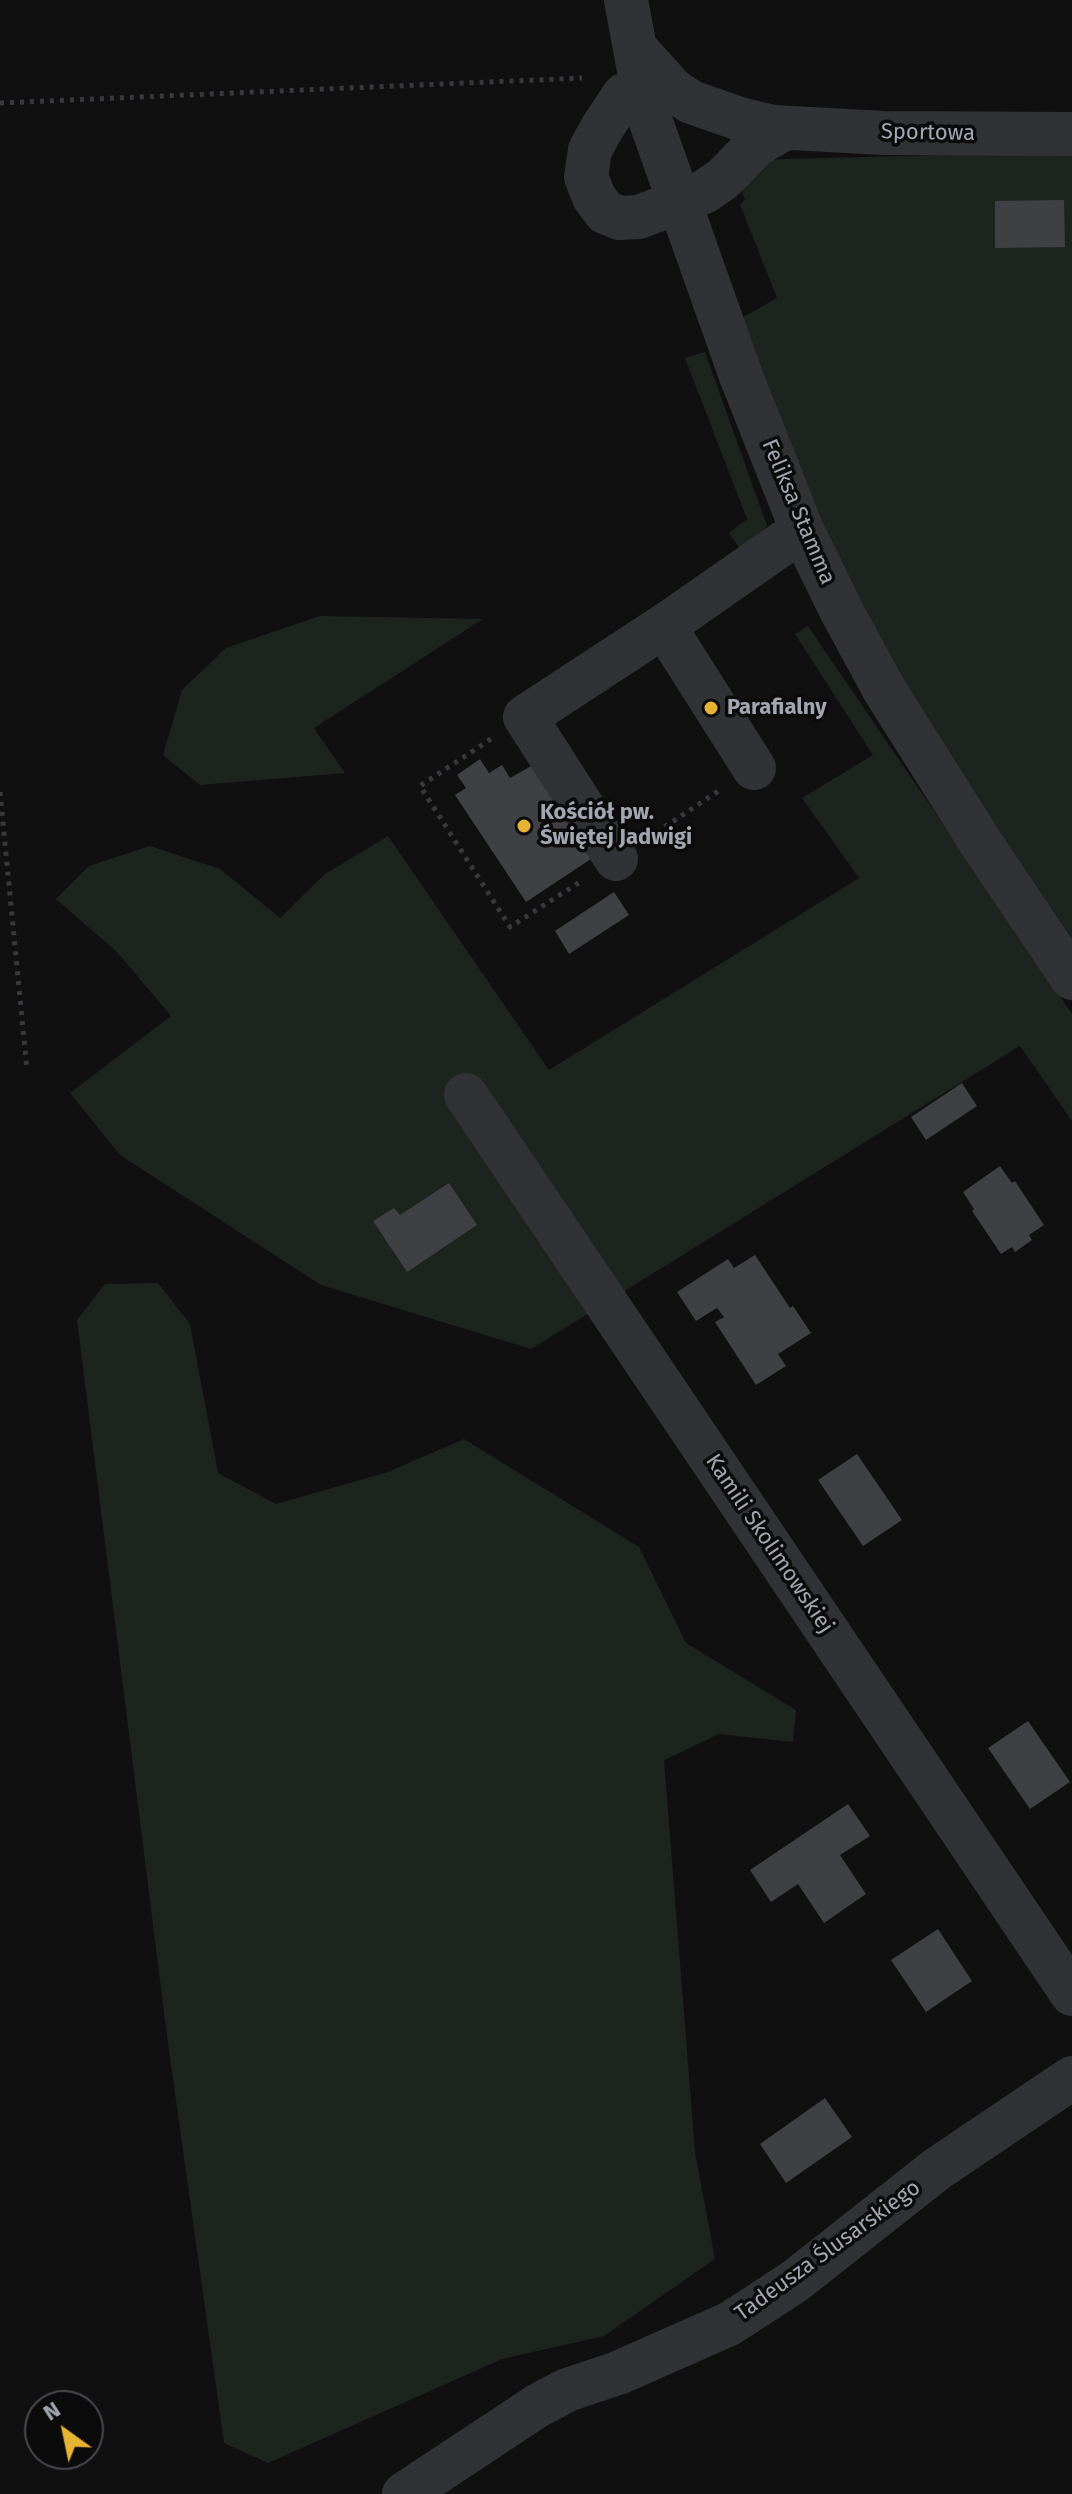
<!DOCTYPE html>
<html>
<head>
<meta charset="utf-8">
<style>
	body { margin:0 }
	#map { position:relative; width:1072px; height:2494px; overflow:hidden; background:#101011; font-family:"Fira Sans",sans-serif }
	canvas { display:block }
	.north { position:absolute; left:24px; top:2390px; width:80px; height:80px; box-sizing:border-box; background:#0b0b0c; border:2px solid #47494e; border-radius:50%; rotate:327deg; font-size:22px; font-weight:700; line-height:32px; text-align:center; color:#a2a6b1 }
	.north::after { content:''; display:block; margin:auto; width:28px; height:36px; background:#e7b333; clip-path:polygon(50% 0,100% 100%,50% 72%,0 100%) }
</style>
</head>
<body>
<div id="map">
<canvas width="1072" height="2494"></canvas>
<div class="north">N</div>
</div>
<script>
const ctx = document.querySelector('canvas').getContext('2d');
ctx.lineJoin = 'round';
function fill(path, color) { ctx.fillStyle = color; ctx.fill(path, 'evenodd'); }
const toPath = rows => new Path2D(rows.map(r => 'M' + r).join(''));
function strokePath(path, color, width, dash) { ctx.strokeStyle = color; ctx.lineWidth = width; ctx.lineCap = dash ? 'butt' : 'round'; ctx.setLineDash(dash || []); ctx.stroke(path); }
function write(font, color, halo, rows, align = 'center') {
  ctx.font = font + ' "Fira Sans",sans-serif'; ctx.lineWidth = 7; ctx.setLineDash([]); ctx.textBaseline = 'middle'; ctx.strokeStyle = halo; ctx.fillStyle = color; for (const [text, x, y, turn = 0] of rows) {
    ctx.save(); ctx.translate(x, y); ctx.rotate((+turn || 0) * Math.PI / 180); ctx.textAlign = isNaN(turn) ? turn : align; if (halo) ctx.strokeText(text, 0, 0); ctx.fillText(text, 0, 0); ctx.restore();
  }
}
fill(toPath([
	[1072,152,1072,938,930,730,826,536,738,320,777,298,740,204,745,200,738,180,764,161,784,159],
	[705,352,767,526,742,552,729,533,747,519,685,358],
	[320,616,483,619,314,728,345,773,200,785,163,755,182,690,226,648],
	[808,626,1072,1014,1072,1121,1020,1046,531,1349,321,1285,120,1155,70,1093,171,1016,117,952,56,899,89,866,150,846,220,869,280,918,325,874,388,836,549,1070,859,878,802,798,873,755,795,634],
	[158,1283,190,1324,218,1473,276,1504,388,1472,464,1439,639,1547,686,1643,796,1710,793,1742,719,1734,664,1760,695,2152,715,2259,604,2336,502,2359,268,2463,224,2443,167,2036,77,1320,105,1284]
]), '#1d241e');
fill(toPath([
	[1064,200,1065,247,995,248,995,201],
	[480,759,489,773,502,765,510,778,533,765,594,857,526,902,455,795,466,788,457,775],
	[614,892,629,915,569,954,555,931],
	[962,1083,977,1106,926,1140,911,1117],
	[1000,1166,1012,1183,1015,1181,1044,1225,1029,1235,1032,1240,1015,1252,1012,1247,1001,1254,972,1211,974,1209,963,1192],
	[449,1183,477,1225,407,1272,373,1221,394,1208,400,1215],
	[755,1255,790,1308,793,1306,811,1333,778,1354,786,1366,756,1385,715,1322,724,1317,717,1308,696,1321,677,1292,728,1259,734,1268],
	[857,1454,902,1520,863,1546,818,1480],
	[1028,1721,1070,1782,1030,1809,988,1748],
	[848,1804,870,1836,840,1855,866,1894,824,1923,798,1884,771,1902,750,1870],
	[938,1929,972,1981,926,2012,891,1960],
	[825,2098,852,2137,786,2183,760,2144]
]), '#3f4044');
strokePath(toPath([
	[0,103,582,78],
	[491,739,420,786,510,927,583,880],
	[0,792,27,1070],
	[648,838,720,790]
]), '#37393d', 5, [4, 6]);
strokePath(toPath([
	[626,0,646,108,741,376,802,530,841,610,885,691,981,843,1072,978],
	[635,48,673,90,691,102,743,120,773,127,884,133,1072,134],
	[624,95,602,128,590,150,586,177,594,197,605,212,620,218,639,217,704,192,723,179,756,145,785,128],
	[664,626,754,768],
	[616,859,525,717,664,626,802,530],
	[466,1095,1072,1994],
	[404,2494,537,2406,567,2390,618,2373,729,2324,757,2306,795,2281,937,2169,1072,2078]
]), '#313236', 44);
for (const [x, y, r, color] of [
	[711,708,8,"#e7b333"],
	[524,826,8,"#e7b333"]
]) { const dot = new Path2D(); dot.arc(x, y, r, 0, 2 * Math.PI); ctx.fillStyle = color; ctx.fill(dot); strokePath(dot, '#0b0b0c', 3); }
write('22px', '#a2a6b1', '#0b0b0c', [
	["Sportowa",928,133,1],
	["Feliksa Stamma",798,512,67],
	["Kamili Skolimowskiej",769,1544,56],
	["Tadeusza Ślusarskiego",828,2251,-36]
]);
write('bold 22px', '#a2a6b1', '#0b0b0c', [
	["Parafialny",727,708],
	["Kościół pw.",540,813],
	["Świętej Jadwigi",540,838]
], 'left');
</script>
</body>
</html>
